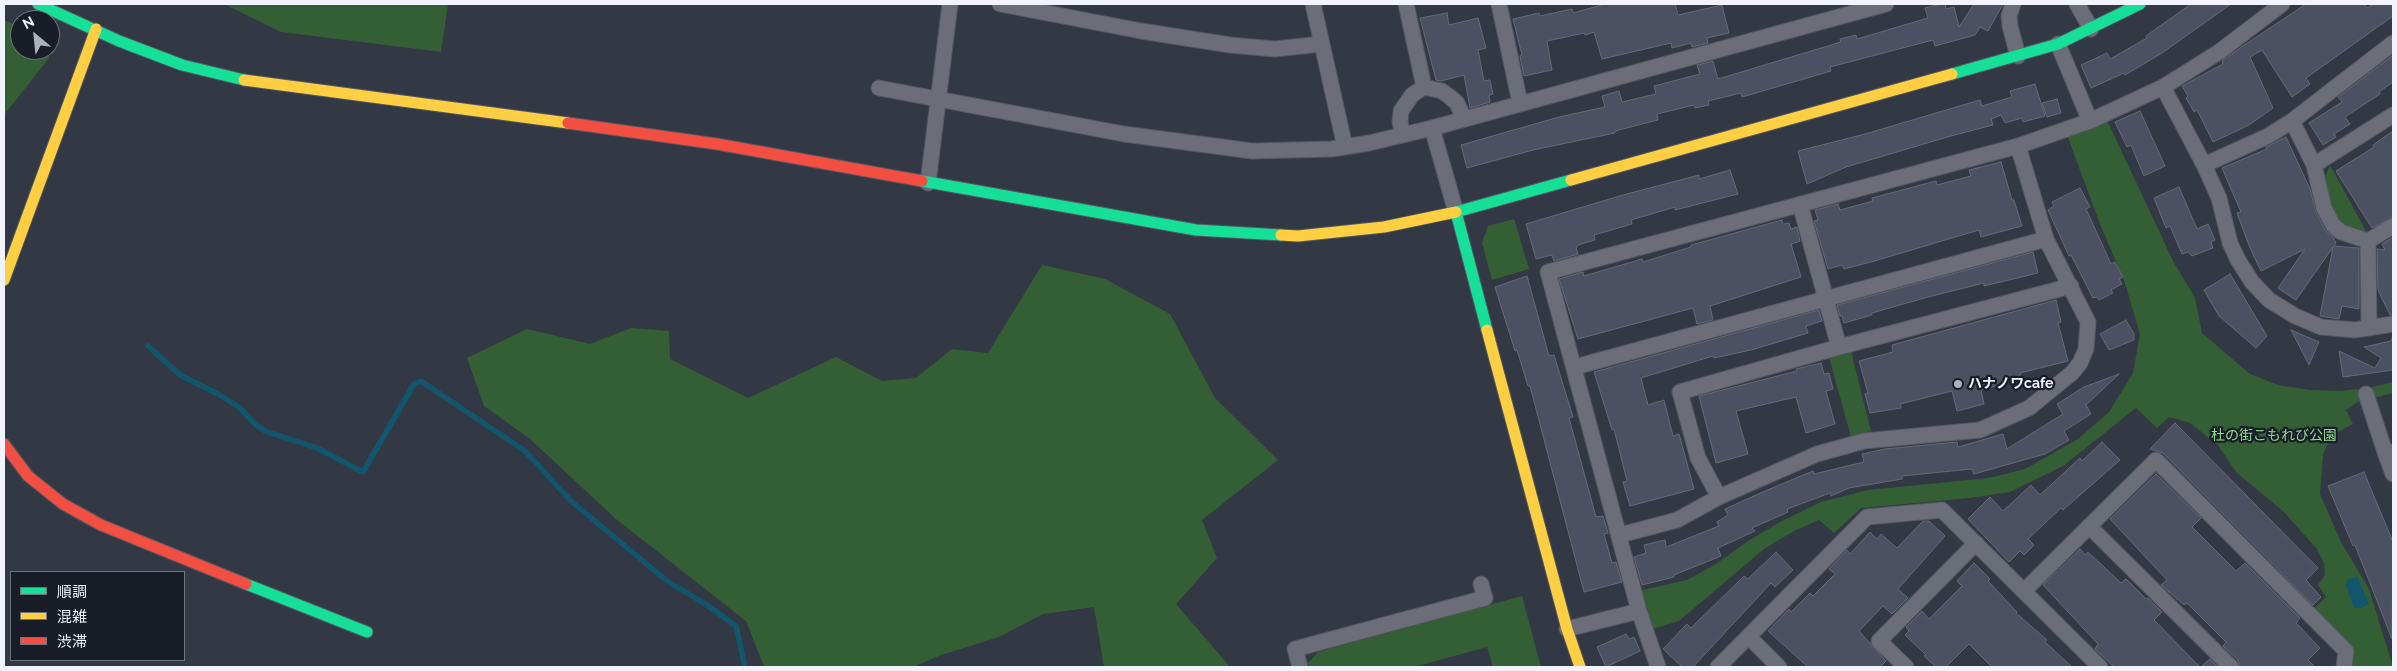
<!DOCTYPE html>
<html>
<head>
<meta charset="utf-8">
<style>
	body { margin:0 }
	#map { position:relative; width:2397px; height:671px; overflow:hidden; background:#333845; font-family:Raleway,"Noto Sans JP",sans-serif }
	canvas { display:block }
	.frame { position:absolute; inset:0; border:5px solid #f1f4fe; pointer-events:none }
	.legend { position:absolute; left:10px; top:571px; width:175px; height:90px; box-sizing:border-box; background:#181d28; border:1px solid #6f737e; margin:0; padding:6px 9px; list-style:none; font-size:15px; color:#f1f4fe }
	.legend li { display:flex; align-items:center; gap:10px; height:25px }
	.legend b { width:25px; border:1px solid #6f737e }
	.north { position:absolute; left:10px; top:10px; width:50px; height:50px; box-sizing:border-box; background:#181d28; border:1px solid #6f737e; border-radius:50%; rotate:332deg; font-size:14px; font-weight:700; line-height:20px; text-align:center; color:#f1f4fe }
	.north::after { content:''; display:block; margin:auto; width:18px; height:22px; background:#aeb2bd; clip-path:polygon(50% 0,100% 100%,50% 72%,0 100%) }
</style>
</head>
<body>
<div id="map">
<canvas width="2397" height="671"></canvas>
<div class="frame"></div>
<ul class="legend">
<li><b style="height:6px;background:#16e098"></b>順調</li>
<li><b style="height:6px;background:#ffcf43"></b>混雑</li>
<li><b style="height:6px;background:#f24e42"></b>渋滞</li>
</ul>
<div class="north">N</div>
</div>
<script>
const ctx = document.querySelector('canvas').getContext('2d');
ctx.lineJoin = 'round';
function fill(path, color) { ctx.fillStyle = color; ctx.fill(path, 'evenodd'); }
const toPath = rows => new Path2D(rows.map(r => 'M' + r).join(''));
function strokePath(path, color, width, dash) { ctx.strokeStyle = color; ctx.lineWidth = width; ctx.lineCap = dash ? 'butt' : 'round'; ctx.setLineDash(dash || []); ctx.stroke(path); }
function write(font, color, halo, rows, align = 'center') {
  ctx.font = font + ' Raleway,"Noto Sans JP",sans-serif'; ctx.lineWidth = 4.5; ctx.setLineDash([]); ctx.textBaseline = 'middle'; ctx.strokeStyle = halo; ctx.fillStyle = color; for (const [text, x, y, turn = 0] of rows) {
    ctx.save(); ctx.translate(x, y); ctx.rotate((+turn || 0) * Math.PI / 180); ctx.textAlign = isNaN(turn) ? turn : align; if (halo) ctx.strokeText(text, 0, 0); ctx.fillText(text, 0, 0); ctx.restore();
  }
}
fill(toPath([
	[224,4,448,4,441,52,281,32],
	[4,20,20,27,20,50,47,50,49,58,4,115],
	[2106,118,2173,261,2195,298,2202,333,2250,374,2278,385,2310,390,2341,391,2373,387,2393,382,2393,393,2358,402,2346,410,2353,424,2336,433,2328,443,2323,454,2320,494,2341,542,2369,589,2393,667,2350,667,2313,610,2326,597,2318,585,2325,575,2324,563,2317,549,2283,511,2236,472,2218,445,2190,423,2169,417,2157,428,2136,408,2063,466,2010,492,1970,498,1861,508,1834,533,1819,520,1794,531,1764,549,1679,621,1653,629,1642,590,1687,580,1716,564,1748,541,1782,521,1821,502,1868,490,1989,478,2025,469,2078,439,2109,412,2133,373,2140,334,2124,280,2100,224,2067,135],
	[2330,165,2366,231,2348,227,2333,213,2324,180],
	[1514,219,1529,269,1492,280,1482,243,1488,226],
	[1042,265,1105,279,1170,314,1215,398,1278,460,1202,520,1217,558,1176,604,1230,667,1104,667,1094,607,1043,614,999,637,941,655,913,667,767,667,763,664,746,621,616,519,530,439,484,406,467,358,527,329,590,344,631,328,669,331,670,359,748,398,836,357,882,381,916,378,952,349,988,353],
	[1851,351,1871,431,1851,437,1829,357],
	[1522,596,1541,667,1493,667,1487,647,1414,667,1309,667,1308,663,1318,652]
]), '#345f35');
fill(toPath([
	[2357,576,2369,604,2361,608,2354,608,2346,586,2347,580]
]), '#11566d');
strokePath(toPath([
	[148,346,180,375,218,394,240,408,256,425,265,431,317,448,363,472,414,384,421,381,525,451,571,501,667,581,707,605,736,626,745,667]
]), '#11566d', 5.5);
const building = toPath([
	[1605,4,1675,4,1678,15,1722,5,1729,33,1707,38,1708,43,1692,47,1691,43,1672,48,1671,43,1602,59,1594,32,1585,35,1584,33,1547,41,1552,70,1524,76,1520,56,1522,55,1513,19,1539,13,1540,16,1572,9,1573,13,1605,4],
	[1941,4,1945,4,1946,9,1954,7,1959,27,1974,4,2003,4,1988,31,1980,27,1975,35,1935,46,1933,40,1830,67,1831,71,1742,97,1741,93,1708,101,1709,105,1695,108,1694,105,1657,114,1658,120,1615,131,1615,133,1533,150,1467,168,1461,145,1559,117,1605,107,1602,96,1619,91,1622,102,1656,94,1654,86,1700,74,1697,65,1713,61,1718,79,1841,42,1840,39,1856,35,1857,39,1928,18,1925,8,1941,4],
	[2191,4,2231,4,2162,53,2125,75,2124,73,2091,88,2081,65,2107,53,2110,59,2147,38,2146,36,2191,4],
	[2306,4,2364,4,2367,8,2374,4,2393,4,2393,16,2306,78,2310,84,2292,97,2262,50,2250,57,2273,108,2249,125,2213,142,2197,110,2194,112,2186,98,2188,96,2182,86,2223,64,2222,61,2240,48,2306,4],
	[1447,13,1449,25,1478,18,1486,48,1478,50,1484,81,1490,80,1493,94,1489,95,1490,102,1470,108,1464,75,1441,81,1436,80,1420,18,1447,13],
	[2393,55,2393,82,2379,92,2380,94,2345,117,2350,124,2334,134,2336,137,2323,145,2309,123,2342,102,2338,97,2393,55],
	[2035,84,2045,116,2023,122,2022,118,2005,123,2001,115,1991,119,1993,125,1951,136,1846,167,1807,184,1798,151,1865,134,1980,100,1982,106,2012,97,2010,91,2035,84],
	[2057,99,2061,113,2047,117,2042,103,2057,99],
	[2140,111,2165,166,2144,176,2131,145,2127,147,2115,122,2140,111],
	[2393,131,2393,217,2372,228,2336,171,2374,147,2373,145,2393,131],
	[2286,137,2310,189,2316,212,2325,230,2333,237,2336,243,2334,246,2359,248,2359,309,2342,306,2339,319,2320,316,2333,247,2296,300,2278,288,2305,249,2261,271,2250,248,2237,213,2241,212,2222,168,2267,149,2266,147,2286,137],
	[2001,162,2012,200,2014,200,2022,226,1981,237,1979,230,1871,262,1844,269,1842,265,1828,269,1814,221,1818,220,1815,210,1838,204,1840,210,1873,201,1872,198,1936,181,1937,185,1971,176,1969,170,2001,162],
	[1730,170,1738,194,1675,210,1675,207,1631,220,1632,224,1594,235,1595,240,1578,245,1576,248,1578,254,1554,261,1552,255,1536,259,1526,224,1623,195,1699,175,1699,179,1730,170],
	[2179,187,2197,229,2208,224,2215,240,2211,242,2213,248,2192,256,2188,252,2182,254,2170,226,2166,228,2154,198,2179,187],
	[2080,188,2090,207,2086,209,2111,264,2115,262,2123,277,2119,279,2122,284,2111,290,2113,293,2099,300,2097,297,2093,298,2071,255,2069,256,2048,210,2054,206,2052,202,2080,188],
	[1782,220,1783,224,1789,223,1791,229,1797,227,1800,241,1791,244,1801,277,1710,306,1713,320,1697,324,1693,308,1578,339,1559,279,1583,272,1584,276,1642,259,1643,262,1691,247,1691,245,1782,220],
	[2393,237,2393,315,2390,315,2378,290,2377,249,2385,250,2382,244,2393,237],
	[2033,252,2038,273,1984,286,1984,283,1928,297,1872,313,1872,315,1844,323,1842,316,1840,316,1837,305,2033,252],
	[2230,274,2267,336,2256,348,2219,316,2204,290,2230,274],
	[1527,276,1549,356,1554,355,1573,417,1569,418,1596,517,1603,516,1608,533,1604,534,1612,563,1616,562,1622,582,1584,592,1530,386,1528,386,1517,350,1515,351,1495,287,1527,276],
	[2056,300,2061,322,2058,323,2068,361,2020,373,2021,375,2005,379,2006,383,1981,390,1984,404,1957,411,1952,391,1900,404,1901,408,1870,413,1865,394,1868,393,1859,361,1893,352,1892,345,2056,300],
	[1819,310,1822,321,1806,326,1808,333,1751,350,1714,358,1713,356,1641,378,1648,405,1664,400,1673,436,1679,434,1694,489,1630,506,1623,482,1627,481,1614,429,1612,430,1594,372,1819,310],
	[2126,320,2134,334,2134,340,2109,350,2100,334,2126,320],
	[2291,330,2319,342,2309,365,2291,330],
	[2393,336,2393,370,2343,377,2339,351,2375,368,2381,358,2364,347,2391,341,2393,336],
	[1821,363,1824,374,1829,373,1833,389,1826,391,1835,424,1806,433,1796,397,1736,411,1748,454,1716,463,1699,396,1797,371,1796,369,1821,363],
	[2119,374,2086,405,2091,414,2064,431,2069,440,2045,454,1974,474,1972,469,1902,476,1902,479,1849,488,1831,496,1830,493,1787,509,1788,512,1752,528,1755,531,1718,548,1721,556,1674,575,1674,577,1642,585,1634,557,1646,553,1644,545,1665,540,1666,547,1719,526,1717,522,1728,515,1725,509,1765,491,1813,471,1814,474,1864,462,1862,454,1885,449,1957,442,1958,447,2003,434,2007,449,2063,414,2057,404,2084,387,2119,374],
	[2175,423,2318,568,2306,580,2321,597,2313,605,2163,453,2150,449,2175,423],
	[2102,442,2120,460,2063,510,2061,508,2028,539,2034,545,2024,555,2020,551,2009,562,1968,519,1990,497,2003,511,2031,485,2040,495,2080,458,2082,461,2102,442],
	[2364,472,2393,542,2392,639,2355,545,2353,546,2328,486,2364,472],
	[2156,474,2201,518,2192,527,2236,571,2245,563,2300,618,2296,623,2320,648,2308,660,2315,667,2240,667,2238,660,2223,646,2226,642,2187,603,2184,605,2161,585,2167,580,2110,519,2156,474],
	[1923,521,1929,521,1945,536,1898,589,1908,598,1892,614,1883,606,1859,631,1886,661,1880,667,1808,667,1768,631,1789,609,1791,612,1810,593,1813,596,1835,574,1829,569,1847,550,1850,554,1870,532,1877,539,1881,534,1897,548,1923,521],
	[2080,549,2085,555,2088,552,2121,583,2126,579,2146,599,2148,598,2162,612,2154,620,2200,667,2114,667,2095,649,2098,644,2043,585,2080,549],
	[1776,552,1793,570,1775,587,1771,583,1693,667,1682,667,1663,649,1687,624,1691,628,1744,576,1748,579,1776,552],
	[1974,563,1990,579,1988,581,2017,612,2016,613,2047,640,2045,642,2072,667,1992,667,1969,644,1946,667,1936,667,1924,656,1926,655,1905,635,1909,631,1906,627,1922,611,1929,619,1962,586,1957,581,1974,563],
	[1626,634,1629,639,1634,637,1640,651,1606,667,1597,647,1626,634],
	[2210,659,2218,667,2201,667,2210,659]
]);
fill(building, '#4b5162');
strokePath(building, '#656a75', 1);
const street = toPath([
	[1000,4,1141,31,1230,45,1275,49,1321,44],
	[1313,4,1345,147],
	[1406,4,1424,87],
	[1499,4,1520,103],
	[2013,4,2009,16,2010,26,2018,56],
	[2077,4,2091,29],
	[2058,44,2090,121],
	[2163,87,2204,165,2219,198,2230,243,2238,260,2252,282,2269,300,2295,316,2321,327,2355,330,2393,324],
	[879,88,1124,134,1252,151,1332,149,1369,143,1432,128,1886,4],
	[2292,121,2314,165,2324,208,2333,225,2341,232,2368,241,2393,226],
	[1432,128,1456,212],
	[1403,135,1400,122,1401,111,1412,95,1424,87,1442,91,1450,97,1457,103,1464,119],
	[2204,165,2268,136,2292,121,2393,43],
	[2314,165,2393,115],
	[928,183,950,4],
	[1800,204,1839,347,2071,286],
	[2368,241,2369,327],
	[1575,367,2046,239],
	[2366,394,2386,455],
	[2393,452,2386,455,2393,474],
	[1719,497,1698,458,1680,392,1839,347],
	[2089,526,2231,667],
	[1620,535,1677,520,1719,497,1817,454,1864,441,1980,430,2029,408,2072,373,2080,363,2086,349,2088,322,2046,239,2018,146],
	[2024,591,2156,460,2346,651,2344,667],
	[1567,629,1639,611],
	[1749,637,1779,667],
	[1300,667,1295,649,1485,598,1481,584],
	[1658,667,1639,611,1548,272,2018,146,2090,121,2163,87,2219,52,2282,4],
	[1718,667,1867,517,1942,510,2100,667],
	[1906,667,1879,641,1976,543]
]);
const fast = toPath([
	[38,4,119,41,182,65,244,80],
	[1952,74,2058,44,2140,4],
	[922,181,1196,230,1281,235],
	[1487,330,1456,212,1571,180],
	[246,584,367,632]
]);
const slow = toPath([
	[244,80,568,123],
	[1571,180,1952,74],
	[1281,235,1298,236,1384,227,1456,212],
	[4,280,96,29],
	[1487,330,1567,629,1580,667]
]);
const jam = toPath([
	[568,123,717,144,922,181],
	[4,444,28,476,63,504,101,525,246,584]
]);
strokePath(street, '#535762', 17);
strokePath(fast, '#535762', 13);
strokePath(slow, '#535762', 13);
strokePath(jam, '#535762', 13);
strokePath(street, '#6b6e79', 15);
strokePath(fast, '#16e098', 11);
strokePath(slow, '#ffcf43', 11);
strokePath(jam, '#f24e42', 11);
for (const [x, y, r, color] of [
	[1958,384,5,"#aeb2bd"]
]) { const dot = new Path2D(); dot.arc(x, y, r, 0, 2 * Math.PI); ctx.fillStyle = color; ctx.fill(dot); strokePath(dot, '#181d28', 2); }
write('bold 14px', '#f1f4fe', '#181d28', [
	["ハナノワcafe",1968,384]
], 'left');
write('14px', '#91d98d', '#181d28', [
	["杜の街こもれび公園",2274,436]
]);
</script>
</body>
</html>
